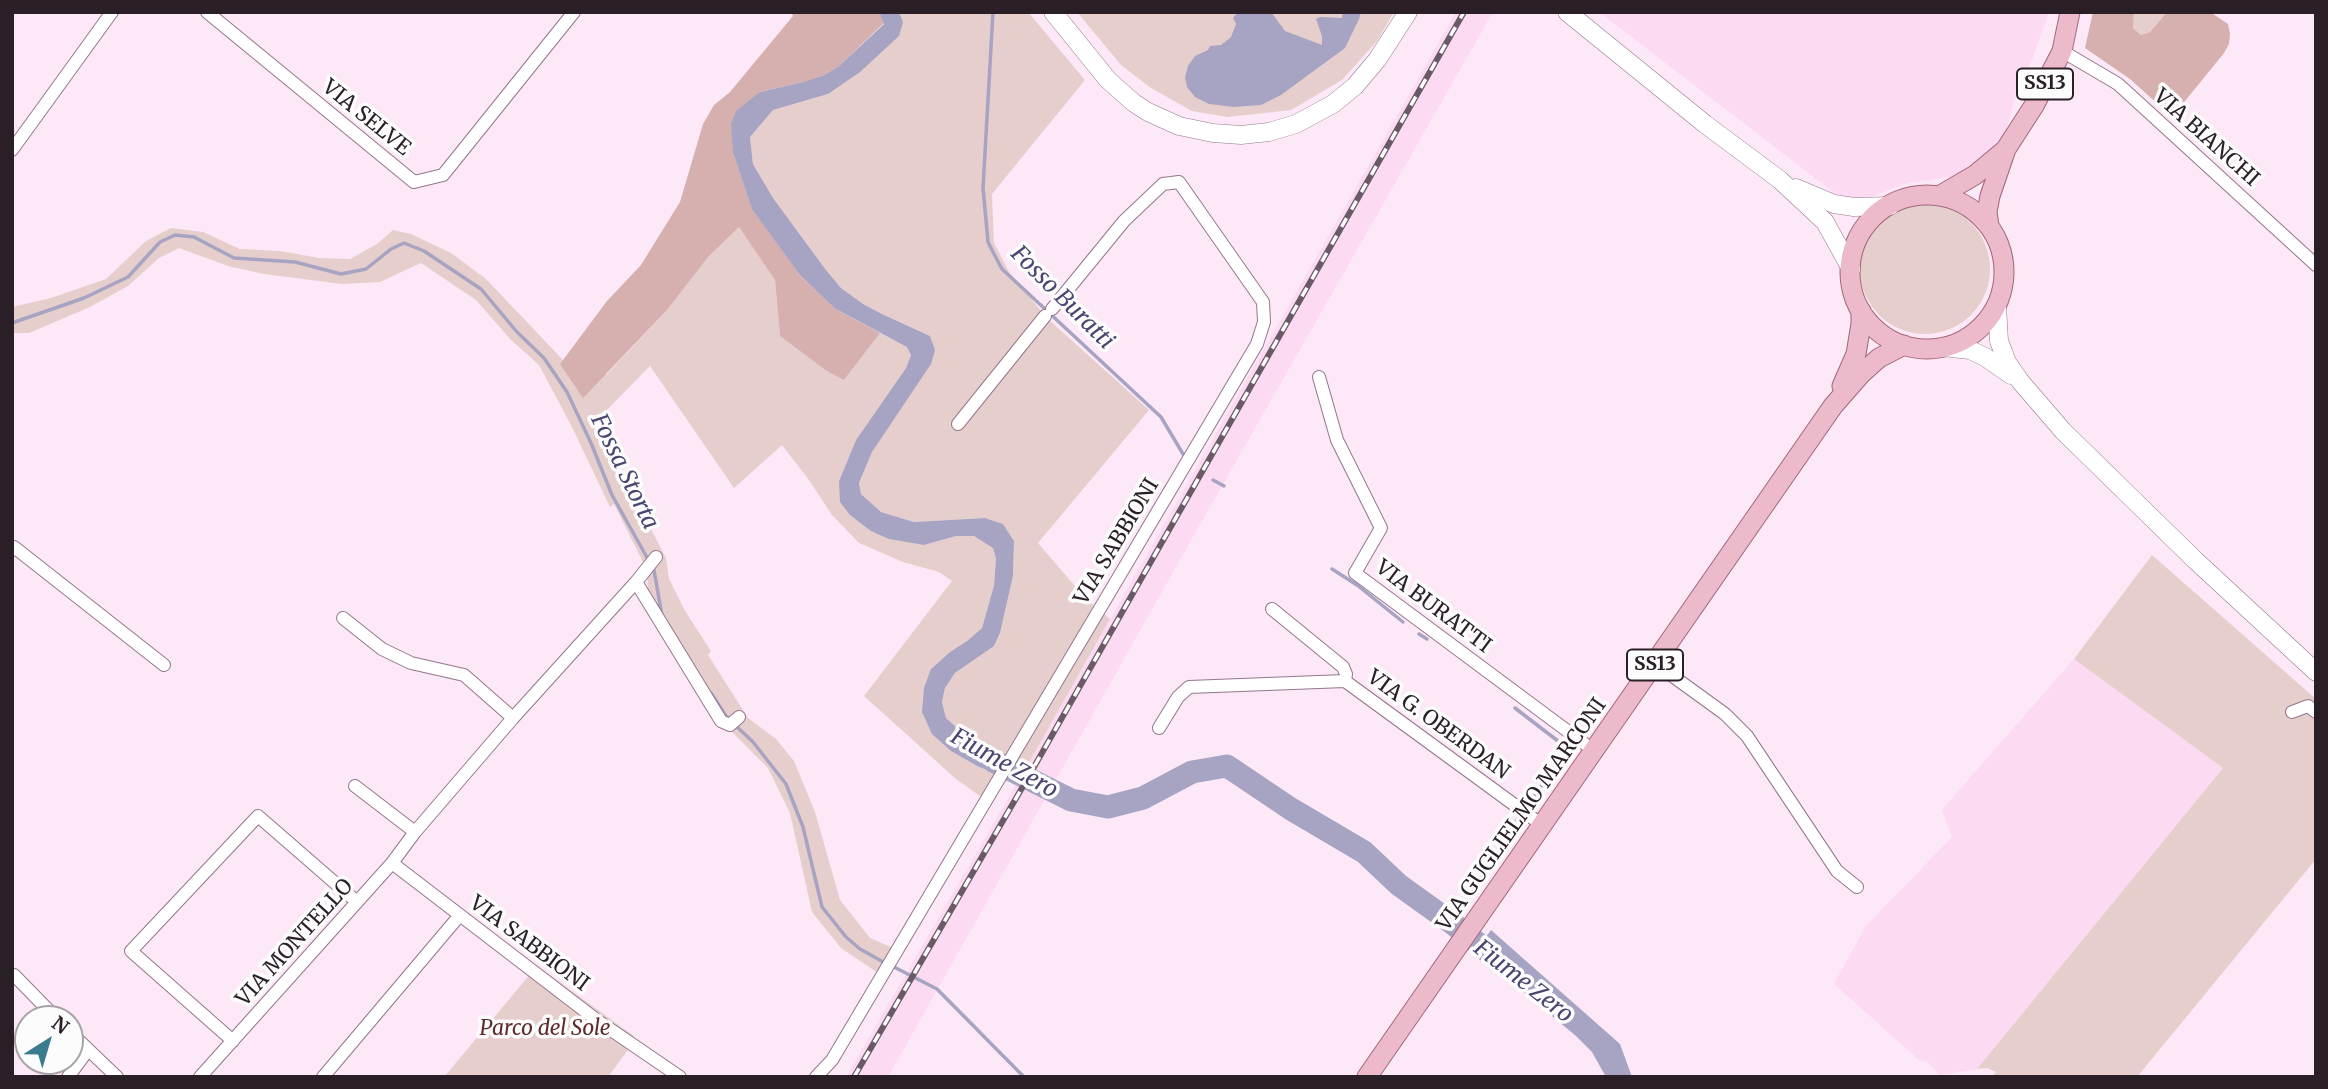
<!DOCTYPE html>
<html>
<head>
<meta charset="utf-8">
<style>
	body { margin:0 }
	#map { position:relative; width:2328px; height:1089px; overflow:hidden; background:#fde8f7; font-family:Merriweather,serif }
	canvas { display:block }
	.frame { position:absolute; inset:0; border:14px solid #2a1e27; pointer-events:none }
	.north { position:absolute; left:14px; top:1005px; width:70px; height:70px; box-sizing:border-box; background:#fcfcfc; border:2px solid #a8a3a7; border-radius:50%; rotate:37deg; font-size:19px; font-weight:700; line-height:28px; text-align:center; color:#2a1e27 }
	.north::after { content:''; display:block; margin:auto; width:24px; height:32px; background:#3a7b8e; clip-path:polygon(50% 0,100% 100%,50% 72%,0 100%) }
</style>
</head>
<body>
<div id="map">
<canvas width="2328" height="1089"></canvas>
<div class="frame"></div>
<div class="north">N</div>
</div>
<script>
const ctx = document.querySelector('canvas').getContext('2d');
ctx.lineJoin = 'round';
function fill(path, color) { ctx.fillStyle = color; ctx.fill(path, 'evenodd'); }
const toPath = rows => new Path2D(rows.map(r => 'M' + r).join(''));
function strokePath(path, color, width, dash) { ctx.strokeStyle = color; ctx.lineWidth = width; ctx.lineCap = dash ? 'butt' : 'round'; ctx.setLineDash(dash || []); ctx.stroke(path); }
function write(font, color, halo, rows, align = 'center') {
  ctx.font = font + ' Merriweather,serif'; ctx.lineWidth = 7; ctx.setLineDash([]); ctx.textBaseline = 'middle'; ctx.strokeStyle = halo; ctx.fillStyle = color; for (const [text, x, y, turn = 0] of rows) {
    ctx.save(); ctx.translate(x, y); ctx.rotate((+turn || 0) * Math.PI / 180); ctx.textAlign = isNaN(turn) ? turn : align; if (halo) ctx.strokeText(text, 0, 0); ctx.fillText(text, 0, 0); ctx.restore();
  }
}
fill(toPath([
	[1456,12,1493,12,1198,528,888,1077,846,1077,1017,783],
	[1599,12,2049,12,2032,60,2016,91,2006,132,1979,164,1960,175,1904,184,1864,200,1836,194],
	[2074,659,2223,768,1977,1069,1939,1075,1928,1062,1919,1060,1834,984,1866,926,1952,837,1942,810]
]), '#fbdaf2');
fill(toPath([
	[899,12,1028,12,1085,80,992,194,994,243,1009,272,1047,318,1149,410,1038,543,1086,599,1110,619,1027,766,1017,760,983,746,955,726,946,718,942,702,945,688,955,673,994,646,1000,633,1013,576,1014,541,1003,524,985,518,914,522,881,512,861,494,859,483,872,452,892,420,930,336,882,314,863,304,841,288,826,270,773,198,753,164,750,137,773,110,828,94,903,22],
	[1077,12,1394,12,1377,41,1342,80,1291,110,1228,117,1192,111,1151,88,1121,65],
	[2134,12,2167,12,2150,32,2141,35,2133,28],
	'1860 269a65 65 0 1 1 130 0a65 65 0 1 1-130 0Z',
	[739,226,775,280,780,336,844,380,880,333,907,346,911,355,906,368,856,440,839,481,924,545,956,536,974,536,993,547,996,559,994,585,982,628,967,641,950,652,931,669,951,751,977,766,1001,776,987,801,956,779,864,696,952,581,939,572,903,562,859,543,832,515,809,480,782,445,734,488,650,366,595,422,666,558,669,579,685,611,711,651,708,655,748,718,776,739,794,761,815,812,840,900,870,938,898,950,884,974,875,971,841,948,812,912,790,813,768,768,732,732,724,727,648,591,647,570,614,504,610,507,572,427,539,365,511,340,476,300,421,263,380,282,342,284,264,274,228,266,179,248,159,258,128,286,90,307,29,333,12,333,12,307,51,298,106,279,146,241,171,228,203,232,240,249,280,251,319,258,350,259,377,244,393,230,411,234,451,253,486,279,563,360,560,364,607,374,667,310,709,256],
	[2152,555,2316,699,2316,859,2137,1077,1992,1077,1996,1072,1987,1068,1977,1069,2223,768,2074,659],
	[537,966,634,1036,630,1047,608,1077,444,1077]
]), '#e6cecc');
fill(toPath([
	[791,12,879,12,884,23,839,66,824,75,803,82,760,92,733,153,752,208,799,274,834,308,880,333,844,380,827,371,780,336,775,280,739,227,709,256,667,310,583,398,560,364,607,301,641,265,680,202,703,124,714,105,730,92,793,16],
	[2093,12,2134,12,2133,28,2141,35,2150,32,2167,12,2210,12,2228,24,2230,34,2229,44,2224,53,2172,117,2130,79,2085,48]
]), '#d5b0ae');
fill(toPath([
	[879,12,899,12,903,22,899,36,860,72,828,94,773,110,750,137,753,164,773,198,826,270,841,288,863,304,882,314,930,336,935,350,931,364,872,452,859,483,861,494,881,512,914,522,985,518,1003,524,1014,541,1013,576,1000,633,994,646,955,673,945,688,942,702,946,718,955,726,983,746,1017,760,1027,766,1017,783,977,766,951,751,932,734,922,712,924,688,931,669,950,652,967,641,982,628,994,585,996,559,993,548,974,536,956,536,924,545,889,539,871,531,850,515,840,502,839,481,856,440,906,368,911,355,907,347,834,308,799,274,752,209,733,153,731,124,736,111,760,92,803,82,824,75,839,66,884,24],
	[1238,12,1271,12,1285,31,1322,45,1322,36,1316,19,1320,17,1342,18,1343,12,1361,12,1359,19,1345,48,1281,95,1261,105,1234,107,1209,104,1195,97,1187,87,1185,77,1188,66,1195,56,1208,50,1210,46,1221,45,1231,37,1236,24,1233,18],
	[1491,930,1620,1044,1632,1077,1606,1077,1592,1052,1576,1036,1475,952]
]), '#a6a4c2');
strokePath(toPath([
	[993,12,983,188,988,242,995,256,1002,269,1161,417,1183,454],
	[12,323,84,298,128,277,160,242,175,235,194,237,234,258,295,262,341,274,366,269,391,249,404,243,424,251,481,289,517,332,544,358,567,392,591,443,612,495,654,570,662,616],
	[1213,480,1224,486],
	[1332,569,1357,585,1403,622],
	[1419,634,1427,639],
	[711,693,728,719],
	[1515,708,1567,748,1529,804],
	[734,724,753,742,786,784,803,827,822,907,846,937,860,949,885,963],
	[1452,923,1519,817],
	[892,966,937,989,1024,1077]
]), '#a6a4c2', 3.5);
strokePath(toPath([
	[995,762,1071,800,1108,807,1143,798,1192,772,1227,766,1291,809,1364,852,1399,885,1452,923,1505,965]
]), '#a6a4c2', 23);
const street = toPath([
	[207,12,414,182,443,175,574,12],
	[2062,51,2118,84,2316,265],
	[12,150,112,12],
	[1319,377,1337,440,1381,528,1355,573,1593,750],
	[958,424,1045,316],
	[12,550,14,547,164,665],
	[636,582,656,557],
	[1272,609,1343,667,1346,674,1345,681],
	[343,618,382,649,411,663,464,675,513,718],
	[1656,664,1725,714,1747,736,1837,871,1857,887],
	[2292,712,2308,706,2316,712],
	[1159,728,1178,697,1189,687,1345,681,1542,825],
	[355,786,415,832],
	[392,863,598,1021,680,1077],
	[14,975,57,1019],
	[70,1032,117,1077],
	[233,1041,131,951,258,816,357,902],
	[68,1077,88,1050],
	[200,1077,392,863,415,832,513,718,636,582,721,721,730,725,739,717],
	[323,1077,460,915],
	[816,1077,832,1060,1257,344,1264,322,1263,302,1179,182,1163,184,1124,221,1052,309]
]);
const secondary = toPath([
	[1053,12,1108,80,1134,103,1148,112,1179,126,1213,133,1241,135,1269,132,1296,124,1333,104,1355,86,1377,60,1408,12],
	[1567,12,1705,124,1780,180,1825,222,1851,269],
	[1796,188,1834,204,1854,207,1890,206],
	[1997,306,1999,341,2007,362,2020,381,2063,431,2195,560,2316,672],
	[1943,347,1970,350,1985,357,2011,375]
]);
const primary = toPath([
	'1850 272a77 77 0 1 1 154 0a77 77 0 1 1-154 0Z',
	[1939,196,1975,175,2005,150],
	[1989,226,1987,212,1990,196,2006,149,2035,104,2062,51,2070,12],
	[1842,386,1856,354,1861,324,1861,311],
	[1367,1077,1833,406,1861,374,1879,358,1904,345]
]);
strokePath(street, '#94768c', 14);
strokePath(secondary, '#94768c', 19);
strokePath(primary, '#a0667a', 21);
strokePath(street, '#fff', 12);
strokePath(secondary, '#fff', 18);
strokePath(primary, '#ecbaca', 19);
const rail = toPath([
	[854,1077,1022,788,1464,12]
]);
strokePath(rail, '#695a65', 6);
strokePath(rail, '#fcfcfc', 3.5, [10]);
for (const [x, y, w] of [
	[2045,84,56],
	[1655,665,56]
]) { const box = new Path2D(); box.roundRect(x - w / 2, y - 15.5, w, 31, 5); ctx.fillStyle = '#fcfcfc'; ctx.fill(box); strokePath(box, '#2a1e27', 2); }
write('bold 19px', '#2a1e27', null, [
	["SS13",2045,84],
	["SS13",1655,665]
]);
write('21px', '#2a1e27', '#fcfcfc', [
	["VIA SELVE",366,118,39],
	["VIA BIANCHI",2206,138,42],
	["VIA SABBIONI",1117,542,-59],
	["VIA BURATTI",1433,607,37],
	["VIA G. OBERDAN",1438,725,36],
	["VIA GUGLIELMO MARCONI",1522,815,-55],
	["VIA MONTELLO",295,943,-48],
	["VIA SABBIONI",529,944,37]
]);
write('italic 21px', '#5d2b2a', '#fcfcfc', [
	["Parco del Sole",545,1029]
]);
write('italic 23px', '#4b4571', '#fcfcfc', [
	["Fosso Buratti",1062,298,45],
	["Fossa Storta",624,472,64],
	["Fiume Zero",1004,764,29],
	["Fiume Zero",1523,982,38]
]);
</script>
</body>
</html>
